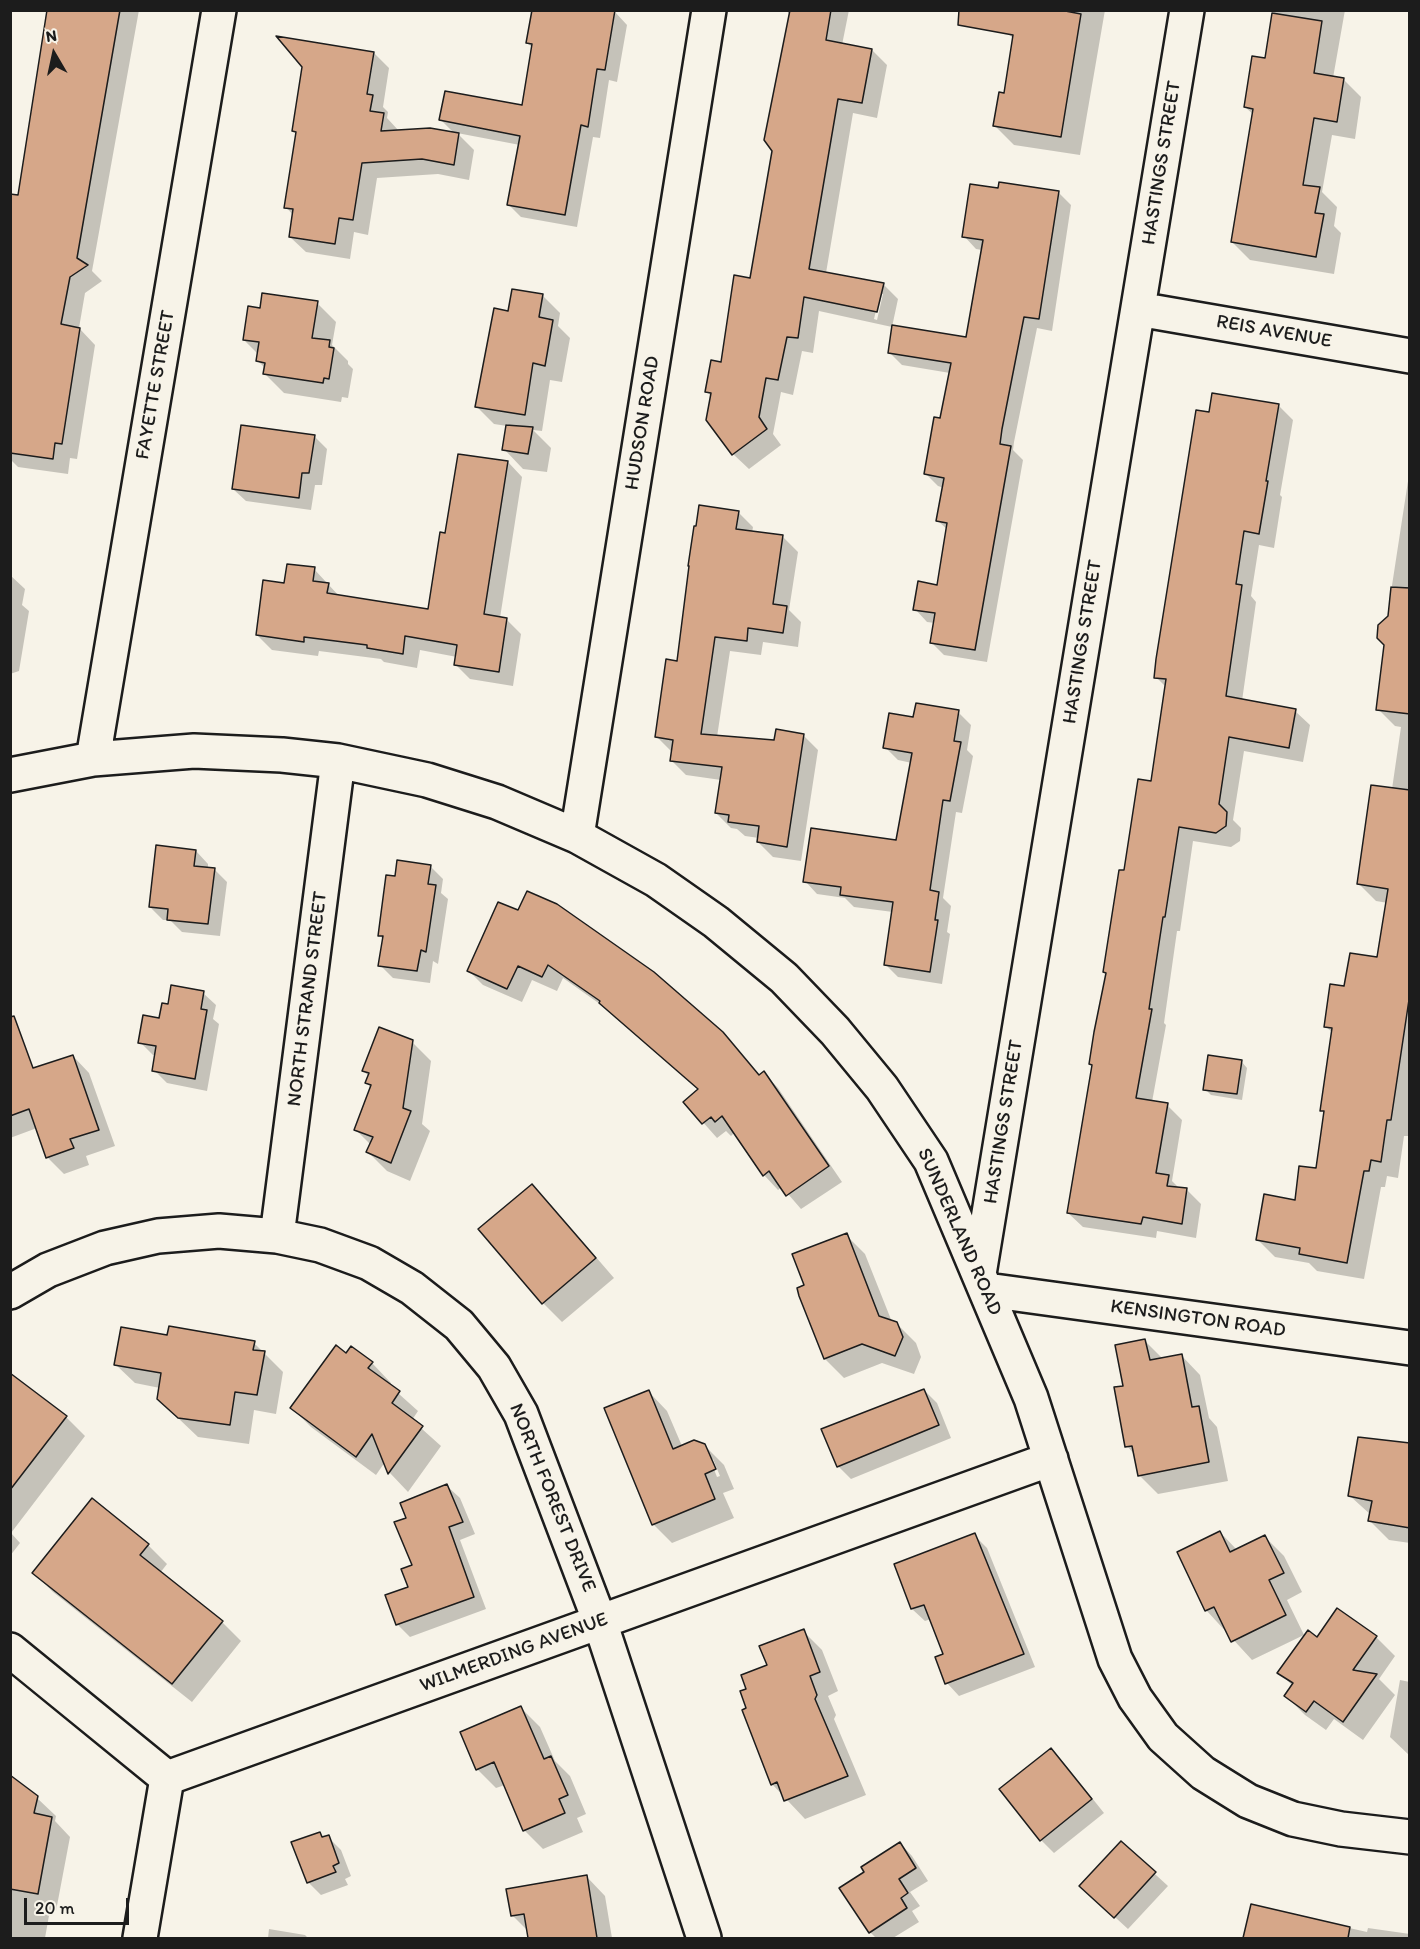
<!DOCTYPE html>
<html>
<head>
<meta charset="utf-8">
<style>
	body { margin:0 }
	#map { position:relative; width:1420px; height:1949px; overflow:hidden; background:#f7f3e8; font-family:Itim,sans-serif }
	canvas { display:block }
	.frame { position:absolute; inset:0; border:12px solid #1c1c1c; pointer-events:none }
	.north { position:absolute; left:24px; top:24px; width:60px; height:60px; -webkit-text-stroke:4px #f7f3e8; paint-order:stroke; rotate:351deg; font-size:16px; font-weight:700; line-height:24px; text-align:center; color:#1c1c1c }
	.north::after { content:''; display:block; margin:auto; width:21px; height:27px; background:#1c1c1c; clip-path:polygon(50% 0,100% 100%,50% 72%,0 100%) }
	.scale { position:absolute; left:24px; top:1898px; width:105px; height:27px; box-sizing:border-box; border:3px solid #1c1c1c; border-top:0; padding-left:8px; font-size:18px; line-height:21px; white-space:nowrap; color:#1c1c1c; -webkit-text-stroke:4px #f7f3e8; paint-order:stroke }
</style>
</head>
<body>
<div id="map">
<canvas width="1420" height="1949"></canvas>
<div class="frame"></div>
<div class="north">N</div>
<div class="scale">20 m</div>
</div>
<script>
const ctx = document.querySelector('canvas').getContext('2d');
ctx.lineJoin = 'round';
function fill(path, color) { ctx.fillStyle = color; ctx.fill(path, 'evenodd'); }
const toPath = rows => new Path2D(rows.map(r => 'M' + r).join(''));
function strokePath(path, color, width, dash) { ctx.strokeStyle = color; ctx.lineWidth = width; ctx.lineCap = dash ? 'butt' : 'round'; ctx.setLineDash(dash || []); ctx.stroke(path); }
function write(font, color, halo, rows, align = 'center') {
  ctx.font = font + ' Itim,sans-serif'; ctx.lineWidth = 6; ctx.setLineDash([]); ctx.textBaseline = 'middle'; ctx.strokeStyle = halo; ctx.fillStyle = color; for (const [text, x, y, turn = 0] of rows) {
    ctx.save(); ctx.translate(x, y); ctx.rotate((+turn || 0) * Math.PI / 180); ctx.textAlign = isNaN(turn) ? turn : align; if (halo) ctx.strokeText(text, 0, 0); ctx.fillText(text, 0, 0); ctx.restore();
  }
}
fill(toPath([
	[55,10,139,10,92,271,102,281,85,293,79,328,95,345,77,459,70,458,68,474,18,467,10,459,10,393,19,197],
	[604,10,615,12,627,25,617,82,609,80,600,138,593,137,577,227,521,217,509,205,520,145,457,133,474,150,469,180,438,174,377,178,368,235,354,232,350,259,306,252,290,237,293,215,286,207,297,134,294,131,374,53,389,68,383,107,388,112,387,118,399,131,455,134,441,120,523,107,533,48,527,43],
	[786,10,849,10,842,45,872,50,887,65,877,118,853,113,826,273,883,284,898,299,892,327,819,311,813,353,802,351,793,395,781,392,773,434,781,445,749,469,733,454,708,420,712,397,707,392,722,363,752,279,774,150,790,15],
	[880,294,883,294,877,320,874,319],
	[1011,10,1105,10,1080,155,1014,145,994,125,1005,94,1014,39,1007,33],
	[1274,10,1345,10,1333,78,1343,79,1361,97,1355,139,1332,135,1322,192,1337,207,1334,226,1341,233,1334,274,1250,260,1232,242,1254,115,1245,107,1266,60],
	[999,189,1058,192,1071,205,1052,331,1037,328,1014,442,1013,450,1023,460,987,662,944,655,931,642,935,623,927,622,915,609,938,586,948,530,938,521,944,488,938,486,926,474,941,420,950,373,902,365,889,352,967,339,982,250,976,249,964,236],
	[543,296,560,313,558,326,570,338,562,382,550,380,542,431,533,430,551,448,547,472,523,469,504,449,507,426,494,424,477,407,509,312],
	[317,303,336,322,332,345,348,361,348,364,353,369,348,398,342,397,341,402,284,393,264,373,265,368,257,360,258,354,244,340,261,309],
	[1278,405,1293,420,1280,495,1282,497,1274,548,1259,545,1251,596,1256,602,1242,701,1295,711,1310,725,1303,762,1244,751,1233,820,1241,828,1240,841,1231,847,1193,841,1180,931,1177,931,1164,1023,1166,1025,1152,1102,1167,1105,1182,1120,1172,1181,1180,1189,1187,1190,1201,1204,1196,1238,1157,1231,1156,1238,1083,1227,1068,1213,1093,1066,1090,1064,1107,974,1105,972,1125,872,1152,783,1167,688,1156,677,1210,414],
	[314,436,327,449,322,485,315,485,311,510,246,501,233,489],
	[508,462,522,477,500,618,506,619,521,634,513,686,470,679,455,664,457,657,420,650,417,668,384,662,381,659,319,651,318,656,272,650,257,635,286,584,314,569,340,597,429,610,446,535],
	[1410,468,1410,1123,1408,1136,1404,1136,1398,1178,1387,1176,1385,1187,1381,1187,1364,1279,1317,1271,1309,1263,1275,1257,1258,1240,1296,1201,1317,1170,1325,1114,1322,1110,1333,1033,1325,1026,1346,988,1379,959,1388,903,1376,901,1359,884,1392,789,1401,727,1395,726,1378,709,1387,618],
	[738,512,753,527,752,533,783,537,798,552,789,610,801,622,798,647,763,642,761,655,730,651,717,737,776,741,803,735,818,750,801,861,773,857,758,842,759,838,745,836,737,829,731,828,716,813,721,780,686,775,671,760,672,752,657,737,678,663],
	[10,575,25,589,22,605,29,611,19,671,10,674],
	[958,712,971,725,967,750,973,756,962,813,956,812,943,898,951,906,947,932,950,934,942,984,898,977,885,964,893,912,854,907,845,898,817,894,805,881,897,842,912,763,898,760,885,747,914,719],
	[196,851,208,864,208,869,214,869,227,882,220,936,182,932,170,920,163,920,150,907],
	[430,866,443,879,441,893,448,899,438,964,433,961,430,983,393,978,380,965,384,940,379,935],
	[499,904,722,1033,760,1076,764,1073,778,1088,842,1182,801,1209,782,1187,778,1190,764,1175,735,1132,731,1136,726,1131,717,1138,685,1102,699,1090,607,1009,563,978,557,991,532,980,522,1002,483,985,468,970],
	[203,993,216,1005,213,1019,219,1024,207,1091,167,1083,154,1070,156,1055,153,1055,140,1042,160,1020,169,1006],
	[412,1042,431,1061,422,1124,430,1131,410,1181,387,1171,368,1152,371,1145,355,1129,371,1088,367,1083,369,1076,363,1071],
	[73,1056,89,1073,115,1146,86,1156,89,1165,64,1174,47,1157,37,1128,10,1138,10,1072,31,1065,35,1069],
	[1241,1061,1247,1068,1242,1100,1211,1095,1205,1089],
	[532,1186,551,1205,614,1278,562,1322,543,1303],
	[846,1235,865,1254,892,1322,896,1323,916,1343,921,1357,914,1374,882,1363,844,1378,825,1359,800,1295],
	[169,1337,254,1343,283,1372,276,1414,254,1410,249,1444,198,1437,158,1399,160,1388,135,1383,115,1364],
	[1145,1341,1163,1359,1181,1355,1200,1375,1209,1418,1217,1427,1228,1481,1158,1494,1139,1475,1135,1455,1127,1446,1124,1387],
	[351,1348,372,1363,391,1383,389,1385,418,1411,412,1420,441,1446,408,1492,390,1473,385,1462,376,1475,311,1427,292,1408],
	[10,1375,66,1417,85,1436,11,1533,20,1543,10,1556],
	[924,1390,937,1403,951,1438,851,1479,838,1466],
	[648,1391,667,1411,682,1446,704,1445,724,1465,734,1489,723,1493,734,1518,672,1543,653,1524],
	[710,1459,713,1459,720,1476,717,1477],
	[1410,1445,1410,1543,1389,1540,1370,1521,1371,1515,1350,1496],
	[447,1486,460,1498,475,1534,460,1540,486,1609,410,1637,397,1624,410,1588,414,1566,408,1519],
	[1220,1532,1237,1550,1265,1537,1284,1556,1302,1592,1287,1600,1304,1635,1252,1660,1206,1610],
	[974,1535,987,1548,1035,1667,959,1696,947,1683,937,1658,945,1655,931,1619,925,1621,912,1609,896,1564],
	[148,1545,167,1564,160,1573,222,1622,241,1641,192,1702,53,1592,34,1573],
	[803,1631,822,1650,838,1691,828,1696,836,1715,834,1719,866,1795,805,1819,772,1784,748,1708,748,1690],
	[1376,1637,1395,1656,1379,1679,1395,1695,1363,1740,1334,1719,1326,1730,1305,1715,1286,1696,1293,1686,1279,1673,1318,1639],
	[1400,1680,1410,1682,1410,1756,1390,1737],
	[521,1708,540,1727,555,1761,570,1776,586,1814,577,1818,583,1832,543,1849,524,1830,505,1785,496,1788,477,1769],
	[1051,1750,1064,1763,1104,1813,1054,1853,1041,1840,1001,1789],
	[10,1777,37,1798,56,1816,55,1821,70,1837,56,1911,50,1910,45,1938,10,1938],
	[320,1834,325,1838,328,1837,341,1850,351,1876,345,1879,348,1885,321,1895,308,1882],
	[900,1843,912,1856,928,1881,910,1892,920,1906,912,1911,919,1922,893,1938,876,1938,870,1932,866,1872],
	[1121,1843,1168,1886,1128,1929,1094,1898],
	[586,1876,605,1896,612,1938,530,1938,529,1932,512,1915],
	[1252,1906,1367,1932,1368,1928,1410,1934,1410,1938,1244,1938],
	[269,1929,305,1935,308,1938,268,1938]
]), '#0003');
const building = toPath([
	[47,10,120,10,77,258,88,265,70,277,61,324,80,328,62,444,55,443,53,459,10,453,10,194,18,195,47,10],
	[532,10,615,10,605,70,597,69,588,127,581,125,565,215,507,205,520,136,439,120,445,91,522,105,532,44,526,43,532,10],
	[790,10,831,10,826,40,872,49,862,103,838,99,809,269,884,283,877,312,804,297,798,338,787,337,778,380,766,378,759,417,767,429,732,455,706,420,711,393,705,392,711,360,721,362,734,275,750,278,772,151,764,140,790,10],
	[959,10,1060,10,1081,14,1061,137,993,126,999,92,1004,93,1013,35,958,25,959,10],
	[1272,13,1322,21,1314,73,1344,78,1337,122,1314,118,1303,185,1320,187,1315,213,1324,214,1316,257,1231,242,1253,109,1244,107,1252,56,1265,58,1272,13],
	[276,36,374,52,367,94,373,95,370,111,384,113,381,131,430,128,459,133,454,165,422,159,362,163,353,220,339,218,335,244,289,237,293,209,284,208,296,132,292,131,302,67,276,36],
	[999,182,1059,191,1039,319,1024,317,1002,429,1000,444,1011,446,975,650,930,643,935,613,913,610,918,581,937,585,947,523,936,521,944,478,924,474,934,417,940,418,951,363,888,353,892,325,966,337,983,240,962,237,970,184,998,188,999,182],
	[512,289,543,294,539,317,553,320,545,366,533,363,525,415,475,407,494,308,508,311,512,289],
	[262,293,318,301,312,338,330,340,329,347,334,348,329,379,324,378,323,383,263,374,265,363,256,361,259,342,243,340,248,306,260,308,262,293],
	[1212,393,1279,404,1266,481,1268,481,1259,534,1244,531,1236,584,1242,585,1226,696,1296,709,1289,748,1229,737,1219,804,1227,812,1226,826,1216,833,1179,827,1165,917,1163,917,1149,1009,1152,1009,1136,1098,1168,1103,1156,1173,1169,1175,1167,1186,1187,1188,1182,1224,1143,1217,1141,1224,1067,1213,1092,1065,1089,1064,1094,1032,1106,973,1103,972,1119,870,1124,870,1138,779,1151,781,1166,679,1154,678,1156,659,1196,410,1209,412,1212,393],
	[241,425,315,435,309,473,302,473,299,498,232,489,241,425],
	[506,425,533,427,528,454,502,450,506,425],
	[458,454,508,461,484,614,507,618,499,672,454,665,457,645,405,636,403,654,367,648,367,645,304,637,304,642,256,635,263,580,284,583,287,564,315,567,313,581,329,583,327,593,428,609,440,532,445,533,458,454],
	[699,505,739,511,736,529,783,535,773,604,787,606,783,633,748,628,747,641,715,637,701,734,774,740,776,729,804,734,787,847,757,842,759,826,728,822,729,815,715,813,722,767,670,761,673,740,655,737,666,659,677,661,689,566,688,566,694,526,696,526,699,505],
	[1391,587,1410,588,1410,714,1376,710,1384,645,1377,638,1378,625,1388,616,1391,587],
	[916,703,959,710,954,741,961,742,950,801,943,800,930,890,939,892,935,920,938,920,930,972,884,965,893,902,840,895,841,887,803,882,811,828,896,840,912,753,883,748,889,713,913,717,916,703],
	[1371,785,1410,790,1410,993,1391,1120,1387,1120,1381,1162,1371,1160,1369,1171,1364,1171,1347,1263,1299,1254,1300,1248,1256,1240,1264,1194,1295,1200,1299,1166,1316,1168,1324,1111,1320,1111,1332,1028,1324,1027,1330,984,1344,986,1350,953,1377,957,1388,889,1357,884,1371,785],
	[156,845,196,850,194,866,215,868,208,924,167,920,168,909,149,907,156,845],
	[397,860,431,865,428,884,436,885,426,952,421,950,417,971,378,966,383,936,378,936,386,875,395,876,397,860],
	[527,891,557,904,654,972,723,1032,759,1075,764,1071,829,1166,786,1196,769,1171,763,1176,722,1116,715,1122,711,1117,702,1124,683,1102,698,1089,599,1003,600,1001,548,965,542,977,518,966,507,989,467,971,498,902,518,910,527,891],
	[171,985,204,991,201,1009,207,1010,195,1079,152,1071,156,1046,138,1043,143,1015,159,1018,162,1003,168,1004,171,985],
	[14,1016,33,1068,73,1055,99,1130,70,1139,74,1148,46,1158,29,1109,10,1116,10,1017,14,1016],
	[379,1027,413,1040,403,1108,411,1111,391,1163,366,1152,373,1137,354,1130,371,1085,365,1083,369,1073,362,1071,379,1027],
	[1208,1055,1242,1060,1237,1094,1203,1090,1208,1055],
	[532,1184,596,1258,542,1304,478,1229,532,1184],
	[847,1233,879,1316,897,1322,903,1337,895,1356,862,1344,824,1359,799,1296,797,1288,804,1285,792,1254,847,1233],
	[169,1326,255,1341,253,1350,265,1351,257,1395,235,1392,230,1425,178,1418,157,1399,161,1373,114,1365,121,1327,167,1335,169,1326],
	[1145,1339,1150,1360,1182,1354,1192,1407,1199,1406,1209,1462,1138,1476,1132,1446,1125,1447,1114,1387,1123,1386,1115,1345,1145,1339],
	[336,1345,346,1353,351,1346,373,1362,368,1368,400,1391,392,1403,423,1426,388,1474,372,1434,356,1457,290,1408,336,1345],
	[10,1373,67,1416,10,1490,10,1373],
	[924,1389,939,1425,837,1467,821,1429,924,1389],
	[649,1390,673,1449,694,1440,705,1444,716,1469,705,1474,715,1499,652,1525,604,1408,649,1390],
	[1358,1437,1410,1443,1410,1528,1368,1521,1372,1501,1348,1496,1358,1437],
	[447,1484,463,1522,449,1527,474,1597,396,1625,385,1595,408,1587,401,1569,412,1565,394,1522,406,1518,400,1503,447,1484],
	[92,1498,149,1544,140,1555,223,1621,172,1684,32,1573,92,1498],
	[1220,1531,1230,1552,1265,1535,1284,1573,1269,1580,1286,1615,1231,1642,1214,1607,1205,1611,1177,1552,1220,1531],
	[975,1533,1024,1654,945,1684,935,1657,943,1654,924,1605,911,1609,894,1564,975,1533],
	[1337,1608,1377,1636,1353,1670,1377,1674,1343,1722,1314,1701,1306,1712,1284,1696,1293,1683,1277,1673,1308,1630,1317,1637,1337,1608],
	[804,1629,820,1672,810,1676,817,1695,815,1699,848,1776,784,1801,777,1782,771,1785,742,1710,746,1708,740,1691,746,1689,741,1675,767,1665,759,1646,804,1629],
	[521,1706,544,1759,551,1756,568,1795,559,1799,565,1813,523,1831,494,1762,476,1770,460,1732,521,1706],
	[1051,1748,1092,1799,1040,1841,999,1789,1051,1748],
	[10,1775,38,1796,34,1813,52,1817,38,1894,10,1889,10,1775],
	[320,1832,322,1837,329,1835,339,1863,333,1866,336,1872,307,1883,291,1842,320,1832],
	[1121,1841,1156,1872,1114,1918,1079,1886,1121,1841],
	[900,1842,916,1868,899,1879,908,1893,901,1898,907,1908,869,1933,839,1888,864,1872,861,1867,900,1842],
	[587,1875,597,1938,528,1938,524,1914,511,1916,506,1889,587,1875],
	[1251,1904,1350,1927,1348,1938,1243,1938,1251,1904]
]);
fill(building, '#d6a789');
strokePath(building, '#1c1c1c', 1.5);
const minor = toPath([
	[1138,309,1410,356],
	[93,759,219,10],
	[10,775,93,759,194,751,282,755,338,761,427,780,497,802,577,836,656,880,716,922,784,978,835,1031,882,1088,931,1161,1031,1398,1115,1659,1135,1698,1163,1737,1203,1773,1248,1801,1293,1819,1341,1829,1410,1837],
	[577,836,709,10],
	[277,1236,338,761],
	[979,1274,1187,10],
	[987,1290,1410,1348],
	[10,1292,48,1270,105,1248,158,1236,219,1231,277,1236,320,1245,369,1263,412,1288,459,1325,494,1367,521,1414,600,1622,704,1938],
	[10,1650,167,1778,1051,1459],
	[140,1938,167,1778]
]);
strokePath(minor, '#1c1c1c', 38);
strokePath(minor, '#f7f3e8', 33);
write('20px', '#1c1c1c', '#f7f3e8', [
	["HASTINGS STREET",1162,163,-81],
	["REIS AVENUE",1274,332,10],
	["FAYETTE STREET",156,385,-80],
	["HUDSON ROAD",643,423,-81],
	["HASTINGS STREET",1083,642,-81],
	["NORTH STRAND STREET",308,999,-83],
	["HASTINGS STREET",1004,1122,-81],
	["SUNDERLAND ROAD",959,1232,66],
	["KENSINGTON ROAD",1198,1319,8],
	["NORTH FOREST DRIVE",552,1498,68],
	["WILMERDING AVENUE",514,1653,-20]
]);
</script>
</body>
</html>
